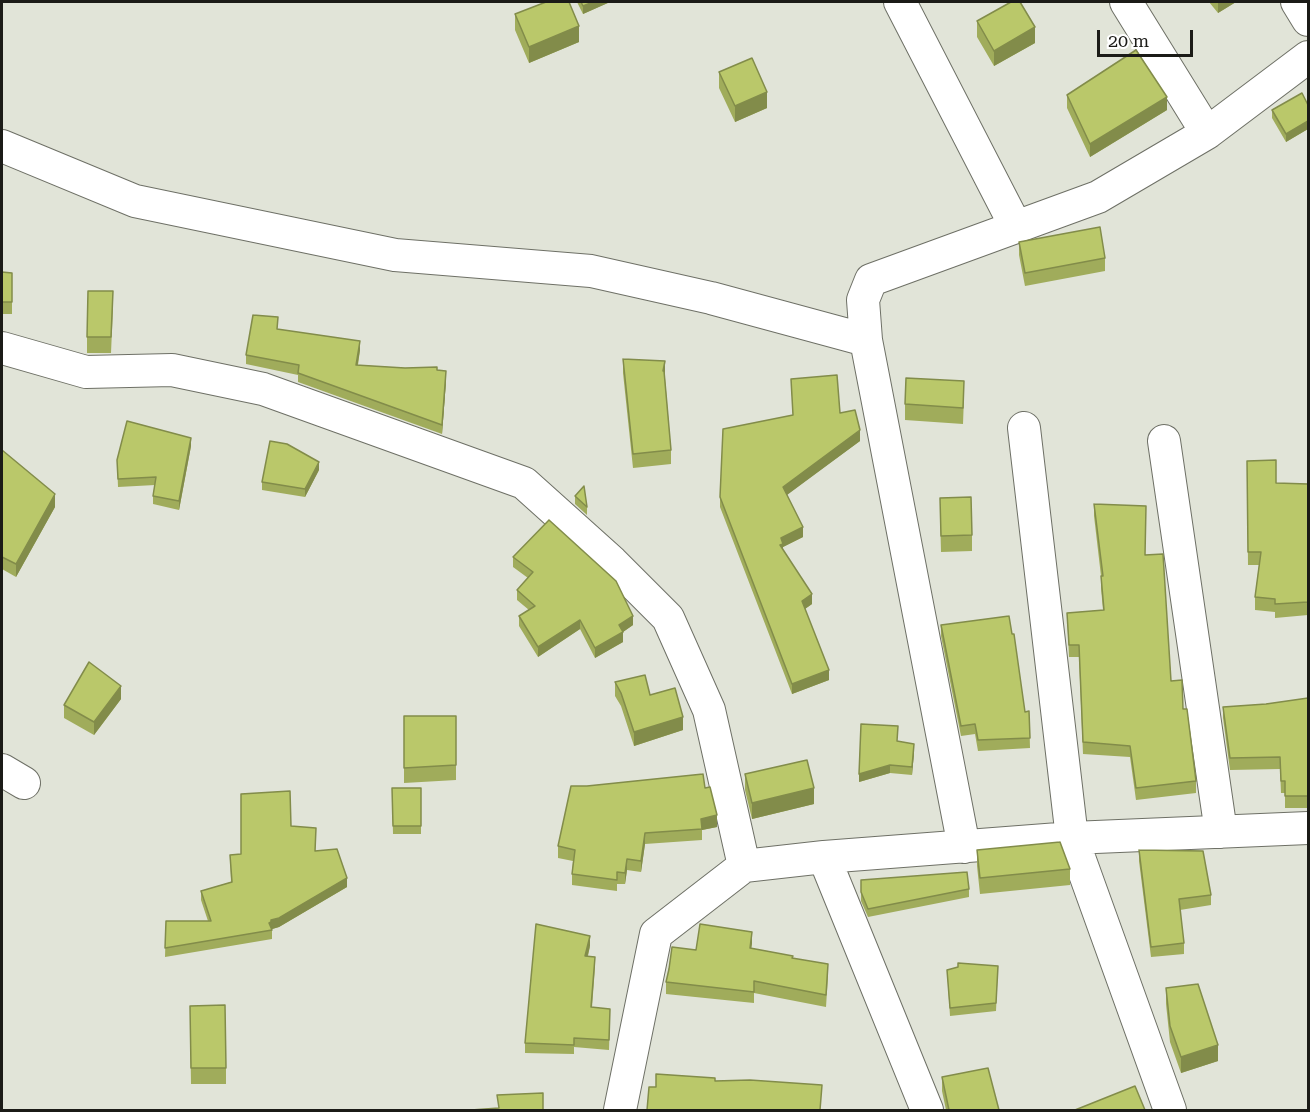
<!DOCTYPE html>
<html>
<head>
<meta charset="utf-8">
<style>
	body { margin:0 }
	#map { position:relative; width:1310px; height:1112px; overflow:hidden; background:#e1e4d8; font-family:"Roboto Serif",serif }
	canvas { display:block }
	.frame { position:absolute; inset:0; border:3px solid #1b1b17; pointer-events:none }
	.scale { position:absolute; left:1097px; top:30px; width:96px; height:27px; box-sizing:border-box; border:3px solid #1b1b17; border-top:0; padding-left:8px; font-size:18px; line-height:21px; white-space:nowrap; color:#1b1b17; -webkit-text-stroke:4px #fff; paint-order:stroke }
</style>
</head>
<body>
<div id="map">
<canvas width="1310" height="1112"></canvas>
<div class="frame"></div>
<div class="scale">20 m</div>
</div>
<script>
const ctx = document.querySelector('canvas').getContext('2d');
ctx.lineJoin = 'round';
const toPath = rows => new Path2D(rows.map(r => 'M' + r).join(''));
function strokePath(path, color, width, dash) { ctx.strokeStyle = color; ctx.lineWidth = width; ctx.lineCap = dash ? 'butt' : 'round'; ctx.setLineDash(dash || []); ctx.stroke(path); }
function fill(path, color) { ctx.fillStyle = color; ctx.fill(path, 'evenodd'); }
const minor = toPath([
	[900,2,1016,227],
	[1126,2,1207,133],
	[1297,2,1308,20],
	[2,146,135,201,395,255,591,271,711,298,866,340,964,847],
	[866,340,863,300,871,280,1098,197,1207,133,1308,57],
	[2,348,86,372,172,370,263,389,524,483,612,562,668,618,709,710,744,866],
	[1024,428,1072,838,1170,1110],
	[1164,441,1221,832],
	[2,770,24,783],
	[824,857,927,1110],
	[620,1110,656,934,744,866,824,857,1072,838,1308,828]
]);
strokePath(minor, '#6e7066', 34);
strokePath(minor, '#fff', 32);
fill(toPath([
	[577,2,610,2,583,14],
	[1209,2,1236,2,1218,13],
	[515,14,579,42,529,63,515,30],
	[977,21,1035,43,994,66,977,37],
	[719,72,767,108,735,122,719,88],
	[1067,95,1167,110,1090,157,1067,108],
	[1308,105,1308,129,1286,142,1272,118,1272,110],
	[1019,242,1105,258,1105,271,1025,286,1019,255],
	[2,272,12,273,12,314,2,314],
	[113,307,111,353,87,353,87,337],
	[278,329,360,350,358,365,437,370,446,381,442,434,298,382,298,375,246,364,246,355],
	[623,359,665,375,665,378,671,450,671,464,633,468,623,373],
	[791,379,840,413,860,441,786,495,803,537,783,547,783,550,812,604,805,609,829,680,792,694,720,507,720,497,793,415],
	[964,397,963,424,905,420,905,404],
	[191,446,179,510,153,504,153,496,155,485,118,487,117,460],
	[2,450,55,507,16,577,2,569],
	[1247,461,1276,483,1308,484,1308,615,1275,618,1275,612,1255,610,1255,597,1259,565,1248,565],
	[319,470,305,497,262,490,262,482],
	[575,496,587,507,587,515,575,504],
	[1094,504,1145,555,1171,681,1183,709,1196,781,1196,793,1136,800,1130,757,1083,754,1079,657,1069,657,1067,613,1103,610,1101,588,1101,576,1094,516],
	[940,514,972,535,972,551,941,552],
	[513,557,633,625,623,632,623,642,595,658,580,629,538,657,519,626,519,616,529,610,517,600,517,590,528,578,513,567],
	[941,625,1012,634,1025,712,1029,711,1030,748,978,751,975,734,961,736,941,636],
	[615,682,650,695,683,730,634,746,621,706,615,696],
	[1308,698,1308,808,1285,808,1285,793,1281,793,1280,769,1230,770,1223,718,1223,707,1266,704],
	[121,699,94,735,64,718,64,705],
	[404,716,456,716,456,780,404,783],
	[898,741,914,752,912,775,890,773,859,782],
	[745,774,814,804,752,819,745,790],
	[392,788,421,788,421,834,393,834],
	[705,788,717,827,702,830,702,840,645,844,641,872,627,870,625,884,617,884,617,891,572,885,572,874,573,861,558,858,558,846],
	[291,826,316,837,315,851,347,887,279,927,272,929,272,939,165,957,166,921,208,921,201,900,201,891,231,882,230,855,241,854],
	[977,850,1070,869,1070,885,980,894,977,866],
	[1139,850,1211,895,1211,905,1180,910,1184,943,1184,954,1151,957,1139,861],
	[861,880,969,889,969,897,868,917,861,901],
	[752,943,751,948,793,958,828,976,826,1007,754,993,754,1003,666,994,666,982,696,950],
	[590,946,588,956,595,967,592,1008,610,1019,609,1050,574,1047,574,1054,525,1053,525,1043],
	[998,966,996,1011,950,1016,947,970],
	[1166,988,1218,1061,1181,1073,1170,1042,1166,1004],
	[190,1022,226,1068,226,1084,191,1084],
	[942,1077,999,1110,946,1110,942,1091]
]), '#a0ac5b');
fill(toPath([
	[593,2,610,2,583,14,583,6],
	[1218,2,1236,2,1218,13],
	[579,26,579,42,529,63,529,47],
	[1035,27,1035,43,994,66,994,51],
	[767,92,767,108,735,122,735,106],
	[1167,97,1167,110,1090,157,1090,144],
	[1308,121,1308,129,1286,142,1286,134],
	[360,341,360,350,356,374,356,365],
	[665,361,665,375,663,385,663,371],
	[446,371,446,381,442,434,442,425],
	[860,430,860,441,783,498,783,487],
	[191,438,191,446,179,510,179,501],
	[319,462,319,470,305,497,305,489],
	[55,494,55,507,16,577,16,564],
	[803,527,803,537,783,547,783,554,780,556,781,538],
	[812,594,812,604,802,611,802,601],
	[633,616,633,625,623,632,623,642,595,658,595,648,619,625],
	[580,620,580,629,538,657,538,647],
	[829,670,829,680,792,694,792,684],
	[121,686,121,699,94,735,94,722],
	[683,717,683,730,634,746,634,732],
	[914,744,914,752,912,775,912,767],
	[890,765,890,773,859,782,859,774],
	[814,788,814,804,752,819,752,803],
	[717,815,717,827,702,830,701,819],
	[645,833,645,844,641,872,641,861],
	[627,859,627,870,625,884,625,873],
	[347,878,347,887,279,927,269,930,269,923,271,920],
	[752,932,752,943,750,959,750,948],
	[590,936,590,946,585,966,585,956],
	[1218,1045,1218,1061,1181,1073,1181,1057]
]), '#828c4a');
const building = toPath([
	[546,2,569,2,579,26,529,47,515,14,546,2],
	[581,2,593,2,583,6,581,2],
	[1011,2,1020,2,1035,27,994,51,977,21,1011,2],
	[1136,50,1167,97,1090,144,1067,95,1136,50],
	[752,58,767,92,735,106,719,72,752,58],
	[1302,93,1308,105,1308,121,1286,134,1272,110,1302,93],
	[1100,227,1105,258,1025,273,1019,242,1100,227],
	[2,272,12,273,12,302,2,302,2,272],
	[88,291,113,291,111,337,87,337,88,291],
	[253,315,278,317,277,329,360,341,356,365,405,368,437,367,437,370,446,371,442,425,298,373,299,365,246,355,253,315],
	[623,359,665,361,663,371,664,371,671,450,633,454,623,359],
	[837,375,840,413,855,410,860,430,783,487,803,527,781,538,783,544,780,545,812,594,802,601,829,670,792,684,720,497,723,429,793,415,791,379,837,375],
	[906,378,964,381,963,408,905,404,906,378],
	[127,421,191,438,179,501,153,496,156,477,118,479,117,460,127,421],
	[270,441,287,444,319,462,305,489,262,482,270,441],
	[2,450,55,494,16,564,2,557,2,450],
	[1276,460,1276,483,1308,484,1308,602,1275,604,1275,599,1255,597,1261,552,1248,552,1247,461,1276,460],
	[584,486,587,507,575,496,584,486],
	[971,497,972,535,941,536,940,498,971,497],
	[1094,504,1146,506,1145,555,1163,554,1171,681,1182,680,1183,709,1187,709,1196,781,1136,788,1130,746,1083,742,1079,645,1069,645,1067,613,1104,610,1101,576,1103,576,1094,504],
	[549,520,616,581,633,616,619,625,623,632,595,648,580,620,538,647,519,616,535,606,517,590,533,572,513,557,549,520],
	[1009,616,1012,634,1014,634,1025,712,1029,711,1030,738,978,740,975,724,961,726,941,625,1009,616],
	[89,662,121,686,94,722,64,705,89,662],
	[645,675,650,695,675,688,683,717,634,732,621,693,615,682,645,675],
	[1308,698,1308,796,1285,796,1285,781,1281,781,1280,757,1230,758,1223,707,1266,704,1308,698],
	[404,716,456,716,456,765,404,768,404,716],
	[861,724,898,726,897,741,914,744,912,767,890,765,859,774,861,724],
	[807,760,814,788,752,803,745,774,807,760],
	[703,774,705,788,710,787,717,815,701,819,702,829,645,833,641,861,627,859,625,873,617,872,617,880,572,874,575,850,558,846,571,786,587,786,703,774],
	[392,788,421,788,421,826,393,826,392,788],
	[290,791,291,826,316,828,315,851,337,849,347,878,279,918,271,920,271,922,269,923,272,930,165,948,166,921,211,921,201,891,232,882,230,855,241,854,241,794,290,791],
	[1060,842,1070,869,980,878,977,850,1060,842],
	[1139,850,1203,851,1211,895,1179,899,1184,943,1151,947,1139,850],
	[967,872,969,889,868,909,861,892,861,880,967,872],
	[536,924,590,936,585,956,595,957,591,1007,610,1009,609,1040,574,1038,574,1045,525,1043,536,924],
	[700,924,752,932,750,948,793,956,792,958,828,964,826,995,754,981,754,992,666,982,669,969,672,947,696,950,700,924],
	[958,963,998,966,996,1003,950,1008,947,970,958,967,958,963],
	[1198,984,1218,1045,1181,1057,1170,1026,1166,988,1198,984],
	[225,1005,226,1068,191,1068,190,1006,225,1005],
	[988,1068,999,1110,949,1110,942,1077,988,1068],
	[656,1074,715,1078,715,1081,750,1080,822,1085,820,1110,647,1110,649,1087,656,1087,656,1074],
	[1135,1086,1145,1110,1075,1110,1135,1086],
	[543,1093,543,1110,471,1110,499,1108,497,1095,543,1093]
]);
fill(building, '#bac86a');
strokePath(building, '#828c4a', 1.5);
</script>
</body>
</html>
